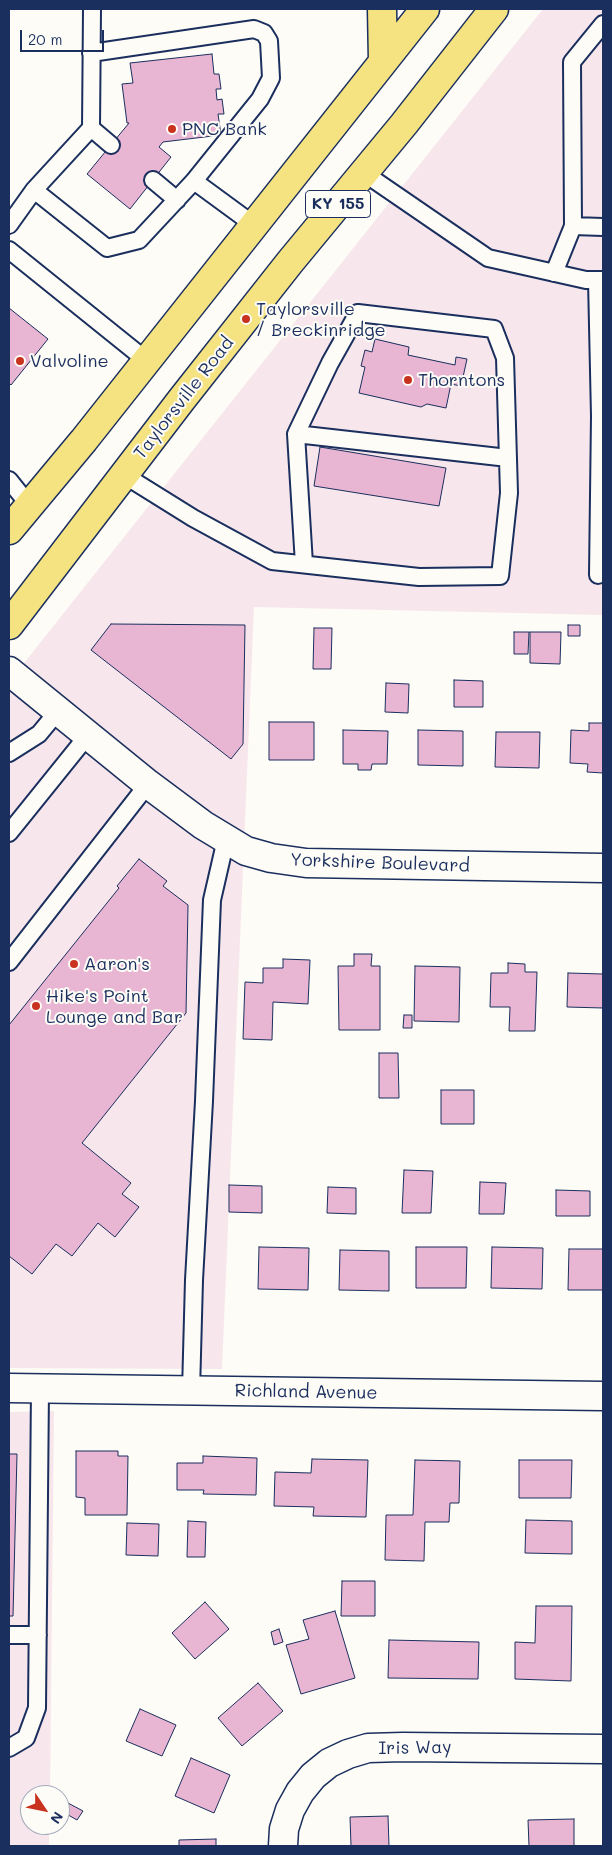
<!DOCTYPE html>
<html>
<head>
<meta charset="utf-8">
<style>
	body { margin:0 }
	#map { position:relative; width:612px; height:1855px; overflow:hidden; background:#fdfcf7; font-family:Mali,sans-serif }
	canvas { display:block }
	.frame { position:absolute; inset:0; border:10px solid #1b2f5e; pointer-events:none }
	.north { position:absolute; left:20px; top:1785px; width:50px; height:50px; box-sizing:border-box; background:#fdfcf7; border:1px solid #a3aaba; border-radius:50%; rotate:124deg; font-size:14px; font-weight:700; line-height:20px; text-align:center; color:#1b2f5e }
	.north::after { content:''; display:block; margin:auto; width:18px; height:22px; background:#c8321e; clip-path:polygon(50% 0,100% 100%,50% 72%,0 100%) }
	.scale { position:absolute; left:20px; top:30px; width:84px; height:22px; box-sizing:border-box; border:2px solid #1b2f5e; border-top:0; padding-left:6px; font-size:15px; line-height:18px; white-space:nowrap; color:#1b2f5e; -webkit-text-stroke:4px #fdfcf7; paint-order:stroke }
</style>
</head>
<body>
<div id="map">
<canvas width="612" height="1855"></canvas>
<div class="frame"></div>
<div class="north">N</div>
<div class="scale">20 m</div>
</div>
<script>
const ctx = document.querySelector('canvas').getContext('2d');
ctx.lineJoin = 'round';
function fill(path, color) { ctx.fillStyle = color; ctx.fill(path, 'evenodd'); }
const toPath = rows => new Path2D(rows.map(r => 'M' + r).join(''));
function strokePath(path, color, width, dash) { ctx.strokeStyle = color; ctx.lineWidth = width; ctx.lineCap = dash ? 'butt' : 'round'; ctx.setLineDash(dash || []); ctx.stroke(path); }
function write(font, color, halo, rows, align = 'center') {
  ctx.font = font + ' Mali,sans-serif'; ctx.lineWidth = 4; ctx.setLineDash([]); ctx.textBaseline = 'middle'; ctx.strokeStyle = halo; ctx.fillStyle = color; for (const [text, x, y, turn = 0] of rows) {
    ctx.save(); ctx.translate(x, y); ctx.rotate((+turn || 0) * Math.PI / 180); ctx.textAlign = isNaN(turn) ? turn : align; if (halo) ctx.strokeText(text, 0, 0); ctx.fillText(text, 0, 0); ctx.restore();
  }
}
fill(toPath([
	[543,9,603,9,603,615,254,607,222,1369,9,1368,9,682],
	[54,1411,50,1795,30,1795,30,1825,49,1825,49,1846,9,1846,9,1412]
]), '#f7e7ec');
const building = toPath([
	[212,54,214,74,219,74,221,89,216,89,217,100,222,99,224,114,218,114,221,135,163,142,159,147,171,157,130,209,87,174,129,123,127,123,122,84,133,83,130,63,212,54],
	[9,308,48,339,11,385,9,383,9,308],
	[375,339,409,347,408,355,455,365,456,357,467,359,461,386,451,384,446,408,427,404,421,407,359,393,365,367,361,366,365,350,372,352,375,339],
	[320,447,446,468,439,506,314,486,320,447],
	[111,624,245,625,243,744,231,759,91,650,111,624],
	[568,625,580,625,580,636,568,636,568,625],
	[314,628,332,628,331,669,313,669,314,628],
	[514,632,529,632,528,654,514,654,514,632],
	[530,632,561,632,560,664,530,663,530,632],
	[454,680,483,681,483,707,454,707,454,680],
	[386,683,409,684,408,713,385,712,386,683],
	[269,722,314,722,314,760,269,760,269,722],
	[589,723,603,723,603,773,587,772,588,764,570,763,571,730,589,731,589,723],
	[343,730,388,731,387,764,372,764,371,770,358,770,358,764,343,764,343,730],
	[418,730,463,731,463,766,418,765,418,730],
	[496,732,540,732,539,768,495,767,496,732],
	[139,859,167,881,163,886,188,905,186,1013,82,1143,131,1183,122,1194,139,1207,115,1237,98,1223,72,1256,56,1244,32,1274,9,1256,9,1025,119,888,117,886,139,859],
	[354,954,372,954,371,966,380,966,380,1030,339,1030,338,966,354,966,354,954],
	[283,959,310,960,308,1004,273,1002,272,1040,243,1039,245,982,263,983,263,968,283,968,283,959],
	[508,963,525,964,525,972,537,972,535,1031,509,1031,510,1007,490,1007,491,973,508,973,508,963],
	[415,966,460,967,459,1022,414,1021,415,966],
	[568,973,603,974,603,1008,567,1007,568,973],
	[404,1015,412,1015,412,1028,403,1028,404,1015],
	[379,1053,398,1053,399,1098,379,1098,379,1053],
	[441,1090,474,1090,474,1124,441,1124,441,1090],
	[404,1170,433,1171,431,1213,402,1213,404,1170],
	[480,1182,506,1183,504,1214,479,1214,480,1182],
	[229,1185,262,1186,262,1213,229,1212,229,1185],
	[328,1187,356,1188,356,1214,327,1213,328,1187],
	[556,1190,590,1191,590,1216,556,1216,556,1190],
	[259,1247,309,1248,308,1290,258,1289,259,1247],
	[416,1247,467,1247,466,1288,416,1288,416,1247],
	[492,1247,543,1248,542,1289,491,1288,492,1247],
	[569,1249,603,1249,603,1290,568,1290,569,1249],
	[340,1250,389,1251,389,1291,339,1290,340,1250],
	[76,1451,118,1451,118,1456,128,1456,127,1515,85,1515,85,1498,76,1497,76,1451],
	[9,1454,17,1454,13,1616,9,1616,9,1454],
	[203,1456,257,1458,256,1495,203,1494,204,1490,177,1490,177,1463,203,1463,203,1456],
	[312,1459,368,1460,366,1517,313,1516,314,1507,274,1506,275,1472,311,1473,312,1459],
	[415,1460,460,1461,459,1503,450,1503,449,1522,425,1522,424,1561,385,1560,386,1515,413,1515,415,1460],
	[519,1460,572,1460,571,1498,519,1498,519,1460],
	[526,1520,572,1521,572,1554,525,1553,526,1520],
	[188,1521,206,1522,205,1557,187,1557,188,1521],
	[127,1523,159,1524,158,1556,126,1555,127,1523],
	[342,1581,375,1581,375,1616,341,1616,342,1581],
	[205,1602,229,1629,195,1659,172,1633,205,1602],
	[536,1606,572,1606,571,1681,515,1679,515,1642,535,1643,536,1606],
	[335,1611,355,1678,301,1694,286,1645,309,1639,303,1620,335,1611],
	[279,1629,283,1642,274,1645,271,1632,279,1629],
	[389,1640,479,1642,478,1679,388,1678,389,1640],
	[258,1683,283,1711,242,1746,218,1718,258,1683],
	[140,1709,176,1725,162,1756,126,1741,140,1709],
	[191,1758,230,1775,214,1813,175,1796,191,1758],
	[68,1803,83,1811,77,1820,63,1812,68,1803],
	[388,1816,389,1846,351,1846,350,1817,388,1816],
	[574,1819,574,1846,529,1846,528,1820,574,1819],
	[216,1839,216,1846,179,1846,179,1840,216,1839]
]);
fill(building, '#e8b5d2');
strokePath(building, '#1b2f5e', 1);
const service = toPath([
	[92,9,91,128,111,145],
	[364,173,488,258,586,280,603,280],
	[153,180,177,200],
	[194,181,254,225],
	[34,190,107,248,139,240,194,181,260,99,271,78,269,41,264,33,254,29,91,53],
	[9,225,34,190,91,128],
	[573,226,603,227],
	[9,250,147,361],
	[554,273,573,226,572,62,603,24],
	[597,280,600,416,598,575],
	[296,434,304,564],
	[124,475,193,518,272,561,419,577,500,576,509,493,505,358,494,329,358,313,330,363,296,434,508,458],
	[9,480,29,505],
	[9,753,39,734,58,711],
	[9,833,88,735],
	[9,962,148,784],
	[191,1391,194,1280,204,1101,212,900,226,839],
	[9,1635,38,1635],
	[9,1748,26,1738,37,1708,40,1389]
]);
const minor = toPath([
	[9,671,148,784,203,825,246,851,271,858,306,863,603,868],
	[9,1388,603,1396],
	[283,1846,284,1829,290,1810,300,1792,313,1776,329,1763,348,1754,368,1748,403,1747,603,1749]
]);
const primary = toPath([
	[382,9,383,61],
	[9,530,84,440,425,9],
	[9,625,182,399,290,262,404,124,494,9]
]);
strokePath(service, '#1b2f5e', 20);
strokePath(minor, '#1b2f5e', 31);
strokePath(primary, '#1b2f5e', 31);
strokePath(service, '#fdfcf7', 16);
strokePath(minor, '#fdfcf7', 28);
strokePath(primary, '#f5e382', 28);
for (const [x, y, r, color] of [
	[172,129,5,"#c8321e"],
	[246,319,5,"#c8321e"],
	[20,361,5,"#c8321e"],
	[408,380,5,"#c8321e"],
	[74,964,5,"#c8321e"],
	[36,1006,5,"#c8321e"]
]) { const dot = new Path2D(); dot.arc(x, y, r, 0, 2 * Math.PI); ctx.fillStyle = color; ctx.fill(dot); strokePath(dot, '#fdfcf7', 2); }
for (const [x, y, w] of [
	[338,204,65]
]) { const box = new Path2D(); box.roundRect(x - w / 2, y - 13.5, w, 27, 4); ctx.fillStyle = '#fdfcf7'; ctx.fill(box); strokePath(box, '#1b2f5e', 1); }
write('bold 16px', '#1b2f5e', null, [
	["KY 155",338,204]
]);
write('18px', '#1b2f5e', '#fdfcf7', [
	["PNC Bank",182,129],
	["Taylorsville",256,309],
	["/ Breckinridge",256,330],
	["Valvoline",30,361],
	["Thorntons",418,380],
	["Aaron's",84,964],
	["Hike's Point",46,996],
	["Lounge and Bar",46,1017]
], 'left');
write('18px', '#1b2f5e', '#fdfcf7', [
	["Taylorsville Road",184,398,-52],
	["Yorkshire Boulevard",380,863,2],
	["Richland Avenue",306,1392,1],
	["Iris Way",415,1748,-1]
]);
</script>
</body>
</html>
